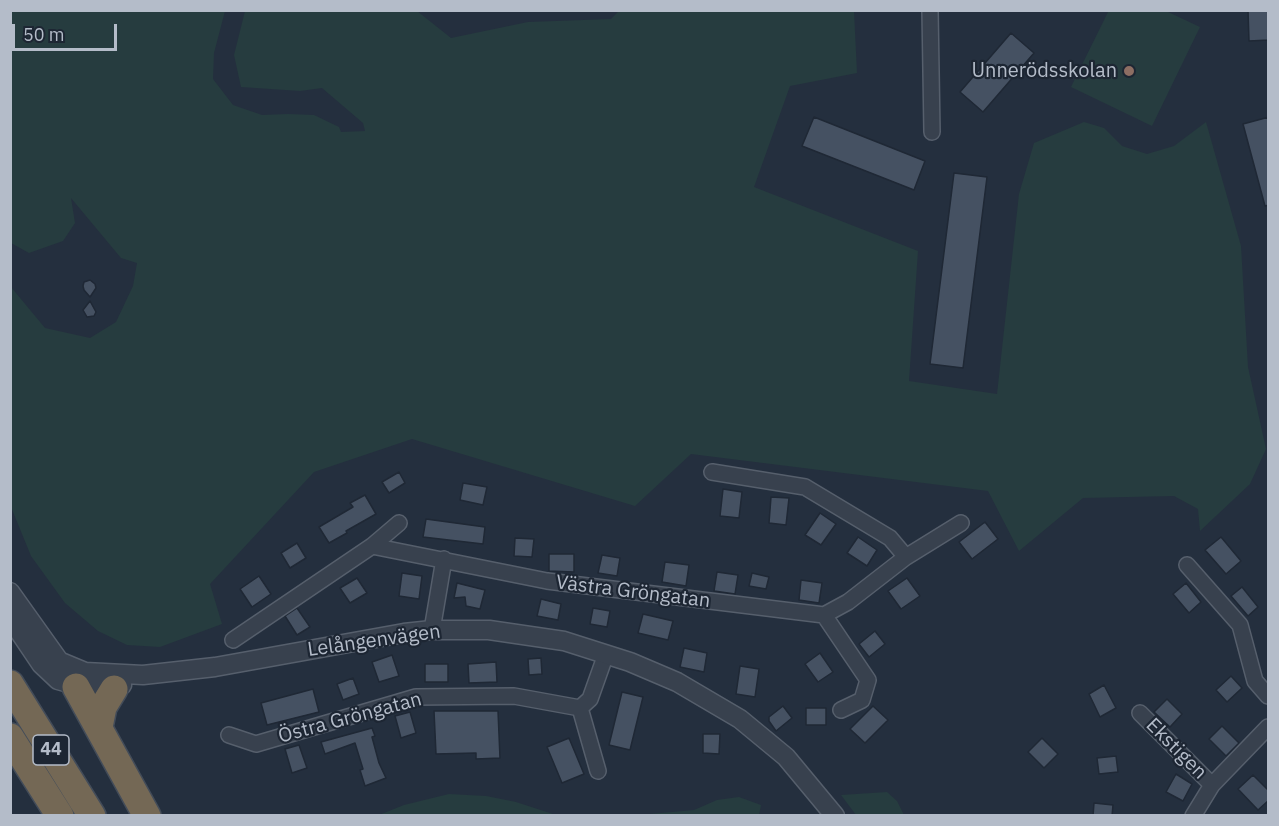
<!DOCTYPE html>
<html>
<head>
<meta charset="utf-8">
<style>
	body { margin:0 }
	#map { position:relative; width:1279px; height:826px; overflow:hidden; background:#242f3e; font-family:"IBM Plex Sans",sans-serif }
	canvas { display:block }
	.frame { position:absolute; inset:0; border:12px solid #b4bcc9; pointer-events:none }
	.scale { position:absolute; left:12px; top:24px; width:105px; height:27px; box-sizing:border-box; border:3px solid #b4bcc9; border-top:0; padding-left:8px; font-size:18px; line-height:21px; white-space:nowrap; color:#b4bcc9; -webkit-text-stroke:4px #1d2633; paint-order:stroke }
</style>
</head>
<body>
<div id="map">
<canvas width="1279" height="826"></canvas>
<div class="frame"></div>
<div class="scale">50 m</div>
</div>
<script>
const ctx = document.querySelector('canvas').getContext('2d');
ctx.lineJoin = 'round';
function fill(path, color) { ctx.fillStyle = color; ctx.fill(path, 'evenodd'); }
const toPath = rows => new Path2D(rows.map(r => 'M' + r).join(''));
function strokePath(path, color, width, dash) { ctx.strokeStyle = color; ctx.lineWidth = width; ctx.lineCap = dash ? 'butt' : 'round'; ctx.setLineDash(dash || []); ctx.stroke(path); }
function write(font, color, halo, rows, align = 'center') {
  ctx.font = font + ' "IBM Plex Sans",sans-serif'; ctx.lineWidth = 4.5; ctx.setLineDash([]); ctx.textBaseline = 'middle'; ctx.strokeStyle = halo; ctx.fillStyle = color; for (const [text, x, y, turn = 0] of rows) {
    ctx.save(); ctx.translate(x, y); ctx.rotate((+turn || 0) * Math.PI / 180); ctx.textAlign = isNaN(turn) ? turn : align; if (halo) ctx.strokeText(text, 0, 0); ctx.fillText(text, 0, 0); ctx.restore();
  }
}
fill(toPath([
	[11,10,225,11,214,53,213,79,233,105,262,115,288,114,314,115,339,127,341,132,365,131,363,123,322,88,300,91,241,87,234,55,245,11,417,11,451,38,528,22,611,19,619,11,854,11,857,73,790,86,754,187,918,251,909,381,997,394,1019,194,1034,143,1084,122,1104,128,1122,146,1147,154,1174,146,1206,122,1241,246,1248,367,1266,449,1250,484,1200,531,1198,509,1174,496,1083,498,1019,551,988,491,691,454,635,506,412,439,314,472,210,584,222,624,160,647,127,645,98,631,65,603,31,556,11,507,11,287,45,328,90,338,116,322,133,286,137,263,121,258,71,198,75,223,63,241,29,253,11,243],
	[1109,10,1166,11,1200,27,1152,126,1071,87],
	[887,792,897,801,904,815,856,815,841,795],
	[449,794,486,796,516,802,556,815,379,815,404,805],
	[739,797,761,805,759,815,639,815,694,810,717,800]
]), '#263c3f');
const building = toPath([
	[1248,10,1269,10,1269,40,1249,41,1248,10],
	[1011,33,1034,53,983,112,960,92,1011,33],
	[814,117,925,161,914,190,802,146,814,117],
	[1269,117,1269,205,1265,206,1243,124,1269,117],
	[954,173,987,177,963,368,930,364,954,173],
	[90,280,95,284,96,288,90,297,84,290,83,286,84,282,90,280],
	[90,301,96,312,94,316,87,317,83,310,90,301],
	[399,472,405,483,389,493,382,482,399,472],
	[463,483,487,487,483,505,460,500,463,483],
	[723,489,742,492,739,518,720,516,723,489],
	[365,495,376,514,346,531,347,533,329,543,319,527,353,507,350,503,365,495],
	[771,497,789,498,786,525,769,523,771,497],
	[820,513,836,524,821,545,805,535,820,513],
	[426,519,485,527,483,544,423,537,426,519],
	[985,522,998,539,972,559,959,542,985,522],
	[858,537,877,550,867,566,847,553,858,537],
	[1221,537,1241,561,1226,574,1205,550,1221,537],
	[515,538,534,539,532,557,514,556,515,538],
	[297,543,306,558,290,568,281,553,297,543],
	[549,554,574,554,574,572,549,571,549,554],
	[602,555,620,558,617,576,598,573,602,555],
	[665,562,689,565,686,586,662,582,665,562],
	[717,572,738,575,735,594,714,591,717,572],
	[402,573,422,576,419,599,399,596,402,573],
	[752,573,769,577,766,589,749,586,752,573],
	[259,576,271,594,252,607,240,589,259,576],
	[357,578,367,593,350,603,340,588,357,578],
	[907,578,920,596,901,609,888,591,907,578],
	[801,580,822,583,819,603,799,600,801,580],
	[457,583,485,590,480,609,466,606,465,597,454,598,457,583],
	[1186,583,1201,602,1189,613,1173,594,1186,583],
	[1242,587,1258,607,1248,616,1231,596,1242,587],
	[541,599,561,604,558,620,537,616,541,599],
	[297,608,310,627,297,635,285,616,297,608],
	[593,608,610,611,607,627,590,624,593,608],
	[643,614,673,621,668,640,638,633,643,614],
	[875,631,885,644,869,657,859,644,875,631],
	[684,648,707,653,704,672,680,667,684,648],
	[820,653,833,672,818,682,805,664,820,653],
	[392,655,399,676,379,682,372,662,392,655],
	[541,658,542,674,529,675,528,659,541,658],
	[496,662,497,682,469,683,468,664,496,662],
	[425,664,448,664,448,682,425,682,425,664],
	[740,666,759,669,755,697,736,694,740,666],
	[1231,676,1242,688,1227,702,1216,690,1231,676],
	[353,678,359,694,343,700,337,684,353,678],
	[1104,685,1116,708,1100,717,1089,694,1104,685],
	[313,689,319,712,267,725,261,703,313,689],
	[622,692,643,697,630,750,609,745,622,692],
	[1167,699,1182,714,1170,727,1154,712,1167,699],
	[783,706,792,718,776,731,769,721,769,717,783,706],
	[873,706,888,720,865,743,850,729,873,706],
	[806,708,826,708,826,725,806,725,806,708],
	[434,711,498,711,500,758,476,759,476,753,436,754,434,711],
	[410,712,416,733,401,738,395,716,410,712],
	[1222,726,1239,743,1226,756,1209,739,1222,726],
	[372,728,375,736,372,737,379,763,386,778,365,786,360,770,363,769,355,743,325,754,321,742,372,728],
	[703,734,720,734,719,754,703,753,703,734],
	[569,738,584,774,562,783,547,747,569,738],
	[1042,738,1058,754,1044,768,1028,752,1042,738],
	[299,745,307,768,292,773,285,749,299,745],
	[1116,756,1118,772,1099,774,1097,758,1116,756],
	[1176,774,1192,784,1183,801,1166,792,1176,774],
	[1253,775,1269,791,1269,800,1258,810,1238,789,1253,775],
	[1094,803,1113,805,1112,816,1093,816,1094,803]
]);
fill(building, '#455162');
strokePath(building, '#1f2835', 1.5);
const minor = toPath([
	[930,10,932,132],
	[712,472,805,487,890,538,906,557],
	[372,546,547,581,824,615,848,602,906,557,961,523],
	[1187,565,1240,625,1255,681,1268,696],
	[824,615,868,680,862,700,841,710],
	[432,630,444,559],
	[233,640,372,546,399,523],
	[1140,713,1212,785],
	[229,735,256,744,416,697,514,696,580,708],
	[598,771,580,708,590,699,606,654],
	[1193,816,1212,785,1268,727]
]);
const tertiary = toPath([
	[10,592,67,672],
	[10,618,41,664,58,680,86,688,114,689,122,685],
	[61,662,85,672,143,675,215,667,404,633,432,630,489,630,564,641,630,662,677,682,740,719,786,757,835,816]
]);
const motorway = toPath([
	[10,684,92,816],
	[76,687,147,816],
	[99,727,103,707,114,689],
	[10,737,60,816]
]);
strokePath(minor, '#565f6c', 18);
strokePath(tertiary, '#565f6c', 21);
strokePath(motorway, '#434c59', 30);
strokePath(minor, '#38414e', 15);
strokePath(tertiary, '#38414e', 18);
strokePath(motorway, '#746855', 27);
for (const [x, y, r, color] of [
	[1129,71,6,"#8d6e63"]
]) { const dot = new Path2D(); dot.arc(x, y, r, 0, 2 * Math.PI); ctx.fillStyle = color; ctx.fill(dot); strokePath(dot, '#1d2633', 2); }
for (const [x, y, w] of [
	[51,750,36]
]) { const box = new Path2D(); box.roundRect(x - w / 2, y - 15, w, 30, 4.5); ctx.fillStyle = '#1d2633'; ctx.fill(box); strokePath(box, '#b4bcc9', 1.5); }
write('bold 18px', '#b4bcc9', null, [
	["44",51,750]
]);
write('20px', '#b4bcc9', '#1d2633', [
	["Unnerödsskolan",1117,71]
], 'right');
write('20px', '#b4bcc9', '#1d2633', [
	["Västra Gröngatan",633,592,7],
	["Lelångenvägen",374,641,-8],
	["Östra Gröngatan",350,718,-15],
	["Ekstigen",1176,749,45]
]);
</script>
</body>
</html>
